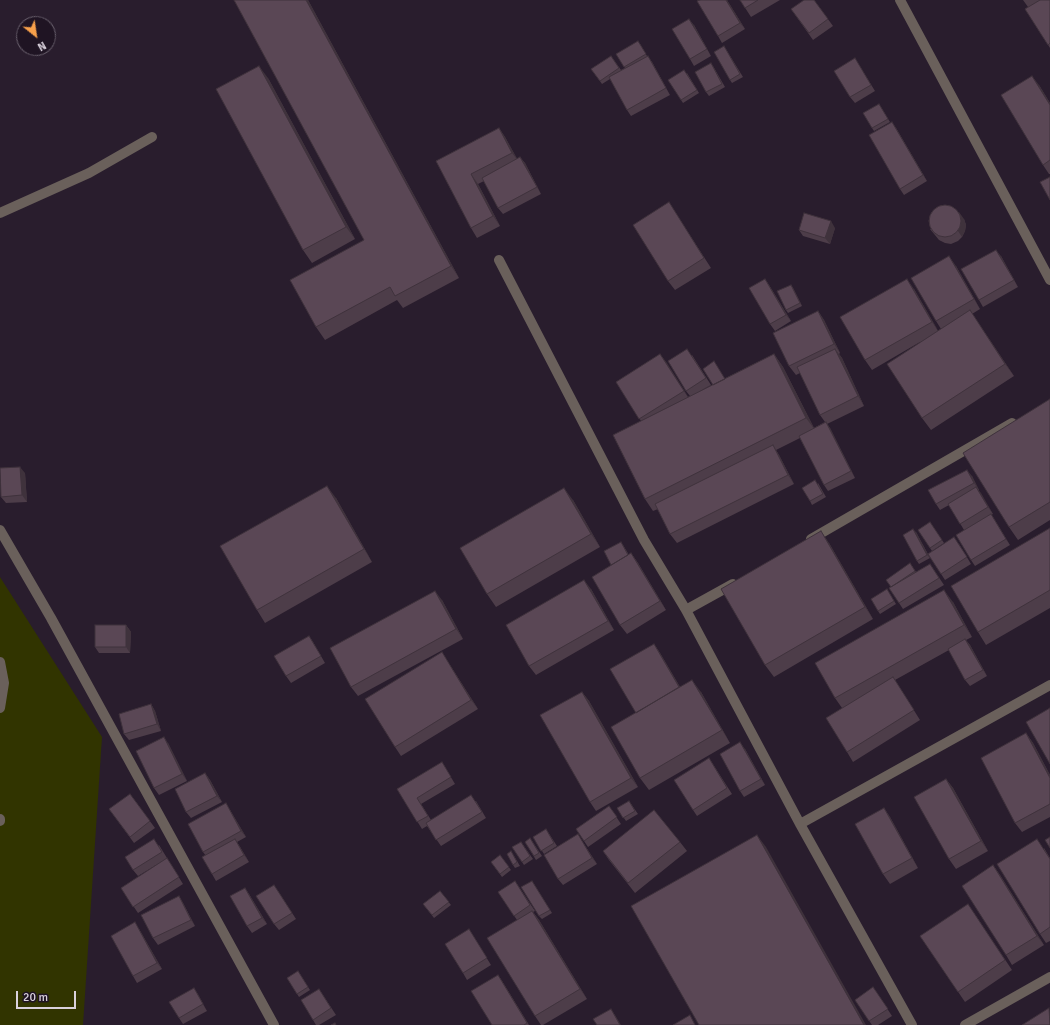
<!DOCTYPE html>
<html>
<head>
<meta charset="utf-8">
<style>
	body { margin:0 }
	#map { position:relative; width:1050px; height:1025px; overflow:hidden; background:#291d2d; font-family:Signika,sans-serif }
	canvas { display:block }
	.north { position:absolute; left:16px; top:16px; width:40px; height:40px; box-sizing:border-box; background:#1f1423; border:1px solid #69606d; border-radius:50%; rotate:150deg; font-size:11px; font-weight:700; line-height:16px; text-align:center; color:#d9d1dc }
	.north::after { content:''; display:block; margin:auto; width:14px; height:18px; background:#f8a04b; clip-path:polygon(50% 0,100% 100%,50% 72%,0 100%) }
	.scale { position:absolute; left:16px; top:991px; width:60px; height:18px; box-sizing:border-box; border:2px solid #d9d1dc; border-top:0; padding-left:5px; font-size:12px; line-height:14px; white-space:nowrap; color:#d9d1dc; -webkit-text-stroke:3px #1f1423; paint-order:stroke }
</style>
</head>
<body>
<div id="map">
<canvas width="1050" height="1025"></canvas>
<div class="north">N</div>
<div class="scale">20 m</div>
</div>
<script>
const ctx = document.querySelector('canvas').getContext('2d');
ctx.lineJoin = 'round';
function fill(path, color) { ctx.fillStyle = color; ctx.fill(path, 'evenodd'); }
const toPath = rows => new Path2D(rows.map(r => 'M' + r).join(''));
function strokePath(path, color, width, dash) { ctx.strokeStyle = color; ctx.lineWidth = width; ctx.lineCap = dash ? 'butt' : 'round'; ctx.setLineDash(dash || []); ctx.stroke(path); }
fill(toPath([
	[0,577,102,737,83,1025,0,1025]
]), '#313400');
strokePath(toPath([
	[900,0,1050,280],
	[0,213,89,173,152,137],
	[499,260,644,540,686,610,800,824,912,1025],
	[0,530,51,618,274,1025],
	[811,539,1012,423],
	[686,610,733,584],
	[0,662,4,683,0,708],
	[0,819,0,821],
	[800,824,1050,685],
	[965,1025,1050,977]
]), '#6a605b', 10);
fill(toPath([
	[234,0,308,0,459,278,403,308,397,300,325,340,316,327,364,240],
	[727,0,745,29,722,43,718,36],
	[740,0,780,0,751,17],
	[814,0,833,26,813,40,791,9],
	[1023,0,1050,0,1050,48,1025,9,1028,7],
	[694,25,711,56,694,66,690,59],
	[640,44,647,56,652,62,670,95,631,116,627,110,610,79,602,84,591,69,611,56,621,70,625,68,616,54],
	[724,46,743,77,732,83,730,80],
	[859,65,875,91,855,103,850,97],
	[713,66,725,87,709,96,706,92],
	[687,73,699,93,683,103,681,100],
	[268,78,355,239,312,263,303,250],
	[1039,85,1050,103,1050,174,1049,174,1043,165],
	[879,104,890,122,874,131,872,128],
	[499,128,505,137,517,159,520,157,525,163,541,194,503,214,498,208,484,181,478,184,500,226,477,238,471,228,436,161],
	[896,128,927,181,904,195,900,189],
	[675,212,711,268,675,290,668,281],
	[964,219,966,225,965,231,962,237,958,241,951,244,945,243,939,240,930,229],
	[835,228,830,244,803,236,799,230],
	[1001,256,1018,287,983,307,979,300],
	[956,266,980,309,972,314,1014,376,931,430,922,418,920,342,872,370,865,360,914,289,938,331,941,329,936,321],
	[765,279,769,285,791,321,775,331,770,324],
	[791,285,793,288,802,306,788,313,786,310],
	[818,311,824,320,840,353,839,354,842,358,864,406,827,424,830,428,855,478,828,491,824,485,800,438,776,450,779,455,794,484,677,543,670,534,658,509,653,511,645,499,641,421,616,382,660,354,688,397,690,396,686,391,692,355,711,385,698,392,774,354,783,367,814,428,825,422,820,415,800,373,796,375,789,366],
	[1050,399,1050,520,1018,540,1009,527],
	[25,473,27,502,6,503,1,497],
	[972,476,979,490,978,490,993,514,991,515,1010,545,975,566,971,560,964,530,949,505,940,510,936,504],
	[818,483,826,497,812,505,810,501],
	[336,498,372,562,265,623,257,610],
	[573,500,600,547,496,607,487,594],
	[930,522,944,543,932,551,959,544,971,564,945,580,928,554,932,551,918,530],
	[1050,528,1050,608,986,645,978,632],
	[916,532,930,558,919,564,917,561],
	[829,543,873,619,774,677,765,665],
	[623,545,629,555,631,553,638,563,666,610,627,634,620,625,611,565],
	[910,563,916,572,930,564,944,585,903,609,899,603,891,587],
	[591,589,614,630,536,675,529,666],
	[887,589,896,604,880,614,878,611],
	[442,600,463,639,358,696,351,687],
	[953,602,972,637,966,640,970,645,987,676,970,686,965,680,949,650,895,680,920,720,853,762,847,752,842,708,835,698],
	[126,625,131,632,130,653,99,653,95,647],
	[309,636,313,642,325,663,291,683,286,676],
	[654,644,660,653,680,687,701,692,730,743,649,790,640,778],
	[442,652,448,662,478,709,401,756,395,747],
	[582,692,589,701,638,787,596,811,590,802],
	[151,704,155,711,161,731,129,740,124,734],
	[1026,733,1033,743,1050,775,1050,817,1022,832,1015,823],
	[168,743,187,781,159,795,154,788],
	[745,749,765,785,744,797,740,791],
	[709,758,732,794,697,816,693,810],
	[442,762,455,784,421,804,431,820,476,801,486,818,441,846,427,826,422,829,397,789],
	[205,773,210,780,222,802,191,818,186,812],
	[946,779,953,788,988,851,956,869,949,859],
	[130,794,155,828,134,843,109,809],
	[629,801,638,814,626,821,617,808],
	[226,803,230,810,246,837,237,842,249,862,216,881,212,874,206,856,203,852],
	[609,806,621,824,588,847,576,829],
	[884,808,890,817,918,868,890,884,883,874],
	[546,829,557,846,544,854,533,837],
	[530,838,542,856,536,860,525,842],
	[582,841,597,864,563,885,558,879],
	[521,842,533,859,524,865,512,847],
	[680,842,687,851,635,893,609,860,603,851],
	[159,845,183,884,138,913,121,888,161,862,138,876,133,870],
	[1044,848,1050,858,1050,941,1046,943,1040,934],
	[511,851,520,866,515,868,513,865],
	[500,855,511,870,502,877,491,862],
	[993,865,1000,875,1044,945,1012,965,1006,955],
	[515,881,535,911,533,912,539,920,587,999,543,1025,541,1025,535,1016,517,920,498,892],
	[532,881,552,913,542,919,539,916],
	[245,888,249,894,267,924,252,933,247,926],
	[278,891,296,919,279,930,274,924],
	[440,891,451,905,434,918,423,904],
	[179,896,183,903,195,926,158,945,153,938],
	[974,913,1012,970,965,1002,920,936],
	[139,929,162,969,137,983,133,976],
	[469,929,491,965,467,980,463,973],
	[298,971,310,990,299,997,287,978],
	[498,975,502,981,529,1025,492,1025],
	[873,987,892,1016,878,1025,872,1025,855,1000],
	[194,988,207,1011,183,1024,179,1018],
	[319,989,336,1015,319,1025,316,1025,313,1020]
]), '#4d3d49');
fill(toPath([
	[306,0,308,0,459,278,451,266],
	[726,0,727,0,745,29,740,23],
	[689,19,694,25,711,56,707,49],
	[648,56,652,62,670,95,666,88],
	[259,66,268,78,355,239,346,227],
	[1032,76,1039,85,1050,103,1050,105],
	[892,122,896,128,927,181,923,175],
	[499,128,505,137,519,162,512,153],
	[520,157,525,163,541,194,537,187],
	[471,174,478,184,500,226,493,216],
	[959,212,964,219,966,225,965,231,962,237,958,231],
	[831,221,835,228,830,244,825,238],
	[996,250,1001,256,1018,287,1014,280],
	[949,256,956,266,980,309,974,299],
	[765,279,769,285,791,321,786,315],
	[907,279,914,289,939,332,932,322],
	[791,285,793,288,802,306,800,303],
	[970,310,1014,376,1005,364],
	[818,311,824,320,840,353,834,344],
	[835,349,842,358,864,406,858,396],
	[660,354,667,363,691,401,684,391],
	[774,354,783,367,815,430,806,418],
	[826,422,830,428,855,478,851,471],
	[773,445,779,455,794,484,788,475],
	[20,467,25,473,27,502,22,495],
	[967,470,972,476,979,490,974,483],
	[327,486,336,498,372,562,364,549],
	[976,487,981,493,993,514,988,507],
	[564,488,573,500,600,547,591,534],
	[991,514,995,520,1010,545,1006,539],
	[913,529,916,532,930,558,927,555],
	[821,531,829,543,873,619,865,607],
	[631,553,638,563,666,610,660,601],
	[584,580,591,589,614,630,608,621],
	[944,590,953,602,972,637,964,625],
	[435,591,442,600,463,639,456,629],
	[126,625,131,632,130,653,126,647],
	[965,639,970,645,987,676,983,670],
	[654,644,660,653,686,697,679,688],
	[442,652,448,662,478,709,471,700],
	[692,680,701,692,730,743,722,730],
	[582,692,589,701,638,787,631,778],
	[151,704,155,711,161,731,157,724],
	[1026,733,1033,743,1050,775,1050,778],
	[164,737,168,743,187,781,182,774],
	[740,742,745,749,765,785,761,779],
	[205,773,210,780,222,802,217,796],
	[946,779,953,788,988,851,981,841],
	[226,803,230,810,246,837,241,831],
	[884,808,890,817,918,868,912,858],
	[578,834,582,841,597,864,592,858],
	[757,835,766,847,866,1025,864,1025],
	[235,839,239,845,249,862,244,855],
	[993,865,1000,875,1044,945,1037,936],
	[245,888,249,894,267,924,262,918],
	[179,896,183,903,195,926,191,920],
	[532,911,539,920,587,999,580,989],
	[135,922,139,929,162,969,157,963],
	[498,975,502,981,529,1025,527,1023],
	[194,988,198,994,207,1011,203,1004],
	[611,1009,615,1015,621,1025,620,1025]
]), '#3f323c');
const building = toPath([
	[234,0,306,0,451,266,395,296,390,287,316,327,290,280,364,240,234,0],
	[700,0,726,0,740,23,718,36,697,1,700,0],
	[740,0,758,0,745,8,740,0],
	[804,0,814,0,828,19,809,33,791,9,804,0],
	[1040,0,1050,0,1050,43,1048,45,1025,9,1040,0],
	[689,19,707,49,690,59,672,29,689,19],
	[638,41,646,54,624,67,616,54,638,41],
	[724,46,740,74,730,80,714,52,724,46],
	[611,56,619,68,600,81,591,69,611,56],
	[648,56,666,88,627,110,609,77,648,56],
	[855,58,871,85,850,97,834,71,855,58],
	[711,63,722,84,706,92,695,72,711,63],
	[259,66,346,227,303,250,216,89,259,66],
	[684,70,697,90,681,100,668,80,684,70],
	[1032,76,1050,105,1050,160,1043,165,1001,95,1032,76],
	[879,104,888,119,872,128,863,113,879,104],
	[892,122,923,175,900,189,869,135,892,122],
	[499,128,512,153,471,174,493,216,471,228,436,161,499,128],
	[520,157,537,187,498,208,482,178,520,157],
	[1050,177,1050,200,1040,182,1050,177],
	[669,202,704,258,668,281,633,225,669,202],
	'929 221a16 16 0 1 1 32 0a16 16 0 1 1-32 0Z',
	[804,213,831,221,825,238,799,230,804,213],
	[996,250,1014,280,979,300,961,269,996,250],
	[949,256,974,299,936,321,911,278,949,256],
	[765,279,786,315,770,324,749,288,765,279],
	[907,279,932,322,865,360,840,317,907,279],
	[791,285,800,303,786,310,777,291,791,285],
	[970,310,1005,364,922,418,887,364,970,310],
	[818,311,834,344,789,366,773,333,818,311],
	[687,349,706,378,686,391,668,361,687,349],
	[835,349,858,396,820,415,797,367,835,349],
	[660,354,684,391,639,419,616,382,660,354],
	[774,354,806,418,645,499,613,435,774,354],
	[714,361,725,379,713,385,703,369,714,361],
	[1050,399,1050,502,1009,527,963,453,1050,399],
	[826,422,851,471,824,485,799,436,826,422],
	[773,445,788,475,670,534,655,504,773,445],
	[20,467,22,495,1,497,0,468,20,467],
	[967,470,974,483,936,504,928,490,967,470],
	[815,480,823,494,810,501,802,488,815,480],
	[327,486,364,549,257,610,220,546,327,486],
	[976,487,988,507,960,524,948,504,976,487],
	[564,488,591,534,487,594,460,548,564,488],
	[991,514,1006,539,971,560,956,535,991,514],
	[930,522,942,540,930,548,918,530,930,522],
	[1050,528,1050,590,978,632,951,586,1050,528],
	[913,529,927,555,917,561,903,535,913,529],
	[821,531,865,607,765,665,721,589,821,531],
	[954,537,967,557,941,574,928,554,954,537],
	[621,542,628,555,611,565,604,551,621,542],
	[631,553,660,601,620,625,592,577,631,553],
	[910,563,915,571,891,587,886,580,910,563],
	[930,564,939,578,899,603,889,588,930,564],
	[584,580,608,621,529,666,506,625,584,580],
	[887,589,894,601,878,611,871,599,887,589],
	[944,590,964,625,835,698,815,663,944,590],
	[435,591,456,629,351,687,330,648,435,591],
	[95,625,126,625,126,647,95,647,95,625],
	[309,636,321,656,286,676,274,656,309,636],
	[965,639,983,670,965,680,948,649,965,639],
	[654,644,679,687,636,713,610,669,654,644],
	[442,652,471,700,395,747,365,699,442,652],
	[893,677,914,710,847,752,826,718,893,677],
	[692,680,722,730,640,778,611,727,692,680],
	[582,692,631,778,590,802,540,715,582,692],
	[151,704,157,724,124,734,119,714,151,704],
	[1050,708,1050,764,1026,722,1050,708],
	[1026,733,1050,778,1050,804,1015,823,981,758,1026,733],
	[164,737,182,774,154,788,136,751,164,737],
	[740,742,761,779,740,791,720,754,740,742],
	[709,758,727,788,693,810,674,780,709,758],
	[442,762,451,777,417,798,428,816,417,822,397,789,442,762],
	[205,773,217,796,186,812,175,789,205,773],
	[946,779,981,841,949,859,914,797,946,779],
	[130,794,150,821,130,837,109,809,130,794],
	[471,795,482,812,436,840,426,823,471,795],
	[629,801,635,811,623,818,617,808,629,801],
	[226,803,241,831,203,852,188,824,226,803],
	[609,806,617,817,584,841,576,829,609,806],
	[884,808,912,858,883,874,855,824,884,808],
	[654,810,680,842,628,883,603,851,654,810],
	[546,829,554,843,541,851,533,837,546,829],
	[578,834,592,858,558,879,544,855,578,834],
	[757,835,864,1025,699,1025,631,906,757,835],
	[1050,837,1050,848,1045,840,1050,837],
	[530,838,539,853,534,856,525,842,530,838],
	[154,839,162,852,133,870,125,857,154,839],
	[235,839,244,855,212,874,202,857,235,839],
	[1037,839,1050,859,1050,927,1040,934,997,864,1037,839],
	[521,842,530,856,522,862,512,847,521,842],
	[511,851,517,862,513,865,507,854,511,851],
	[500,855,509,867,500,874,491,862,500,855],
	[167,858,179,877,133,907,121,888,167,858],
	[993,865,1037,936,1006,955,962,886,993,865],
	[515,881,530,905,514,916,498,892,515,881],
	[532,881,550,910,539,916,521,887,532,881],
	[274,885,292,913,274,924,256,896,274,885],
	[245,888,262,918,247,926,230,896,245,888],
	[440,891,449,902,432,915,423,904,440,891],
	[179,896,191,920,153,938,141,915,179,896],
	[968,904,1005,960,958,992,920,936,968,904],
	[532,911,580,989,535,1016,487,938,532,911],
	[135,922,157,963,133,976,111,936,135,922],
	[469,929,487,958,463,973,445,944,469,929],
	[298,971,308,987,297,994,287,978,298,971],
	[498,975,527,1023,524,1025,492,1025,471,991,498,975],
	[873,987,888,1009,869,1021,855,1000,873,987],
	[194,988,203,1004,179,1018,169,1002,194,988],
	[319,989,331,1008,313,1020,301,1000,319,989],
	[1049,1008,1050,1025,1022,1025,1049,1008],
	[611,1009,620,1025,597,1025,593,1019,611,1009],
	[690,1015,695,1025,673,1025,690,1015],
	[335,1023,336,1025,331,1025,335,1023]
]);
fill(building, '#5a4755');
strokePath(building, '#3f323c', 1);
</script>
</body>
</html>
